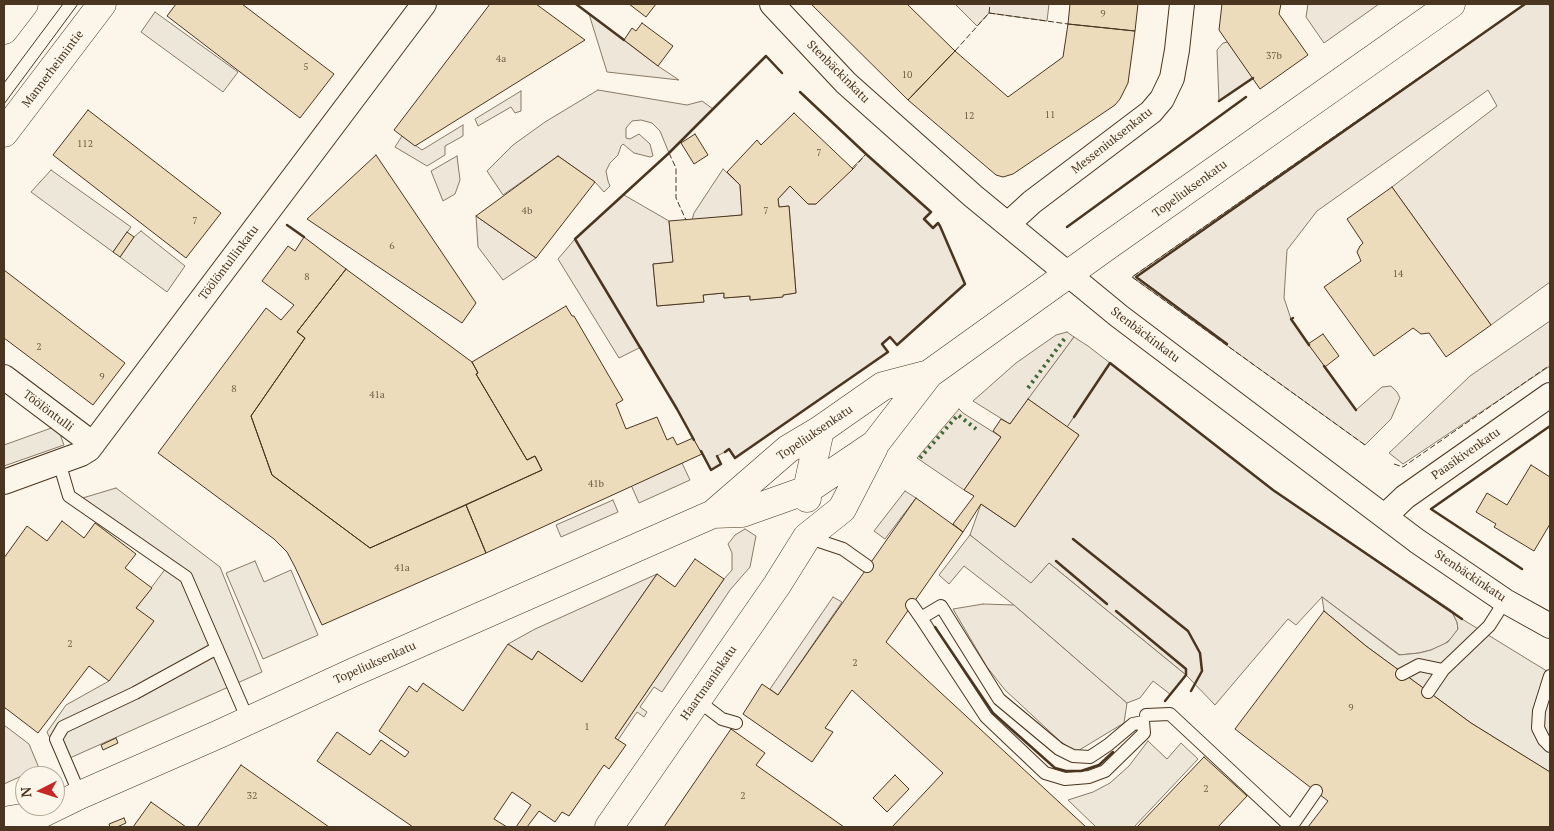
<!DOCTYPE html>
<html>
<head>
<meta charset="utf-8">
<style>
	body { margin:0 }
	#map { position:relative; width:1554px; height:831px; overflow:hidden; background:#fbf6e9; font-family:"PT Serif",serif }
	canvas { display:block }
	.frame { position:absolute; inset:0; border:5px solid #4a3520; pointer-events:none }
	.north { position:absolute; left:15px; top:766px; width:50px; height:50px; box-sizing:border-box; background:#fbf6e9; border:1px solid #b4a999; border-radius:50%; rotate:265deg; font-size:14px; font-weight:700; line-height:20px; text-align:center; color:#4a3520 }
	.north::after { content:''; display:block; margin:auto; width:18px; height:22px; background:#c62828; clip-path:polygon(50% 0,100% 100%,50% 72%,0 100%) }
</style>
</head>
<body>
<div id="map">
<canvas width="1554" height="831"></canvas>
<div class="frame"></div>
<div class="north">N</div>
</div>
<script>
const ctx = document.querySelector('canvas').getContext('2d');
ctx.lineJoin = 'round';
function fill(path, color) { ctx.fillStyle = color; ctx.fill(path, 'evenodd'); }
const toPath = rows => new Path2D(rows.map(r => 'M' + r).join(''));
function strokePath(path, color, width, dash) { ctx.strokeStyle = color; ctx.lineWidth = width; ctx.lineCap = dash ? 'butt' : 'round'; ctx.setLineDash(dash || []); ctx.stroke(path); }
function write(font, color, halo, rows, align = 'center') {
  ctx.font = font + ' "PT Serif",serif'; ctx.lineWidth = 4; ctx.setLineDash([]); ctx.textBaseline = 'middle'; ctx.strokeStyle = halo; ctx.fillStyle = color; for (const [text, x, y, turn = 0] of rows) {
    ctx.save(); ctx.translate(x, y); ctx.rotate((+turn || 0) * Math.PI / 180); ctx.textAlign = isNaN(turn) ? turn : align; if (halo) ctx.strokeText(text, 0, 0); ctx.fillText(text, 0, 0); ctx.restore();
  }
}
const green = toPath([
	[955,4,1049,4,1047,21,989,13,977,26,955,4],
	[1308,4,1379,4,1324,43,1306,17,1308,4],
	[1525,4,1548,4,1550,7,1550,282,1491,325,1392,187,1497,106,1488,90,1317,211,1287,250,1284,298,1291,319,1356,410,1382,387,1391,386,1397,392,1400,398,1391,419,1365,445,1132,277,1525,4],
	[589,14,658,66,679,80,607,72,589,14],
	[1228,42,1253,78,1219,101,1217,50,1223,43,1228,42],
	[598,90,687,105,702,101,713,109,669,153,660,131,652,123,641,120,632,121,626,128,626,138,630,139,639,134,650,144,653,156,650,157,634,153,623,144,621,146,618,155,610,163,606,171,608,181,610,186,604,192,595,182,558,156,503,195,487,171,513,145,545,122,598,90],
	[521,91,521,111,515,113,511,107,478,126,475,119,521,91],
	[463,125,463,136,445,146,445,155,427,166,395,147,402,136,422,150,463,125],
	[866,154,931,212,924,219,933,228,938,223,940,226,965,284,897,345,890,337,882,344,888,352,735,458,729,450,717,456,721,464,711,470,641,347,619,358,558,259,575,239,624,195,669,221,673,262,653,264,657,306,704,302,703,295,724,293,724,298,750,296,750,300,782,297,783,295,796,293,789,206,779,207,778,199,790,186,808,204,816,204,866,154],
	[457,156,460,180,455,194,443,201,431,171,457,156],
	[723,169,740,185,742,215,692,220,694,213,723,169],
	[476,216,536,258,503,280,478,247,476,216],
	[1550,321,1550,366,1403,464,1389,453,1470,376,1550,321],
	[1067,332,1074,337,1010,424,973,401,1016,363,1056,335,1067,332],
	[1110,363,1273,490,1451,610,1457,622,1458,629,1452,638,1443,645,1431,650,1419,653,1400,655,1322,597,1296,625,1288,619,1215,705,1186,675,1049,563,1031,584,970,535,981,504,1015,527,1079,435,1067,427,1110,363],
	[959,409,963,413,1001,437,964,490,917,458,959,409],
	[682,463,690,480,639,503,631,485,682,463],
	[905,491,916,498,885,539,874,531,905,491],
	[613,500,618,512,561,537,556,525,613,500],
	[745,529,756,536,750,567,730,590,662,692,654,687,640,707,647,712,644,717,637,712,618,740,615,738,724,579,732,570,732,553,728,544,735,535,745,529],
	[657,574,582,682,538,651,532,660,508,644,535,629,657,574],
	[833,597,842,602,778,695,770,689,833,597],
	[983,604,1014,605,1127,703,1124,723,1076,752,1061,742,1005,690,987,667,953,609,983,604],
	[4,725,29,744,39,768,4,784,4,725]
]);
fill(green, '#ede6d9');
strokePath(green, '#887966', 1);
const parking = toPath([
	[155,12,238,72,223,92,141,32,155,12],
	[51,170,131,227,113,252,31,192,51,170],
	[141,231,185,266,167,292,120,257,134,237,141,231],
	[1074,337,1088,346,1110,363,1067,427,1028,399,1074,337],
	[57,426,64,445,4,466,4,445,57,426],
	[116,488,220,567,262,672,61,762,47,732,66,705,109,681,136,608,169,564,76,500,116,488],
	[970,535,1031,583,1049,563,1186,675,1170,694,1153,681,1140,698,1127,703,1014,605,964,566,949,584,939,575,970,535],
	[255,561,264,582,291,570,318,635,263,659,226,573,255,561],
	[1322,597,1399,655,1419,653,1431,650,1448,642,1458,629,1457,622,1451,610,1462,619,1550,673,1550,772,1471,723,1366,646,1324,611,1322,597],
	[1148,741,1167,759,1181,743,1198,759,1134,827,1096,827,1068,800,1093,792,1110,783,1129,766,1148,741]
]);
fill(parking, '#ede7d9');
strokePath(parking, '#887966', 1);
const building = toPath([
	[176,4,242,4,334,74,300,118,167,16,176,4],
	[490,4,536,4,585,40,415,146,394,130,490,4],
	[629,4,656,4,646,17,629,4],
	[811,4,907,4,955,51,908,100,811,4],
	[1070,4,1138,4,1135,31,1068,24,1070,4],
	[1222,4,1281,4,1279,14,1308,55,1260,89,1219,30,1222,4],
	[642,23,673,46,658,66,624,40,632,28,636,31,642,23],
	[1068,24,1135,31,1128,83,1120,99,1115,105,1013,174,1003,177,996,175,908,100,955,51,1008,97,1063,57,1068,24],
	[88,110,221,213,186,258,53,155,88,110],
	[794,113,853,169,816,204,808,204,790,186,778,199,779,207,789,206,796,293,783,295,783,297,750,300,750,296,724,298,724,293,703,295,704,302,657,306,653,264,673,262,669,221,742,215,740,185,727,172,757,140,761,145,794,113],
	[695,134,708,155,694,164,681,143,695,134],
	[376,155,476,303,462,323,307,219,376,155],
	[558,156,595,182,536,258,476,216,558,156],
	[1392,187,1491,325,1446,357,1429,333,1421,334,1413,328,1374,356,1324,287,1361,261,1357,252,1360,246,1363,243,1347,219,1392,187],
	[127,232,134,237,120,257,113,252,127,232],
	[304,237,346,269,297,332,305,338,251,416,272,475,370,548,466,505,486,553,322,625,295,567,287,552,274,539,158,453,266,308,281,320,294,305,262,281,288,246,295,251,304,237],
	[346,269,472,362,478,373,476,374,527,460,535,456,542,470,370,548,272,475,251,416,305,338,297,332,346,269],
	[4,270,125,363,93,405,4,338,4,270],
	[566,306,572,316,574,316,623,400,616,404,626,429,657,417,667,440,673,437,677,445,693,438,702,454,486,553,466,505,542,470,535,456,527,460,476,374,478,373,472,362,566,306],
	[1323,334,1339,356,1325,367,1308,344,1323,334],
	[1028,399,1079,435,1015,527,981,504,963,532,953,524,974,496,964,490,1001,437,993,431,1001,419,1010,424,1028,399],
	[1531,465,1550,477,1550,524,1534,551,1494,527,1496,524,1476,512,1487,493,1507,505,1531,465],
	[916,498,963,532,886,642,1086,827,892,827,943,773,852,690,825,728,833,732,812,762,743,714,762,684,778,695,916,498],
	[62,521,84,538,95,523,136,554,125,568,152,588,136,608,154,621,109,681,89,666,38,733,4,707,4,558,27,526,47,541,62,521],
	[695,559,724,579,615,738,626,745,609,769,604,765,569,816,562,812,555,822,539,811,527,827,516,827,531,805,512,792,494,819,507,827,413,827,317,761,337,732,370,755,381,740,405,757,409,752,379,731,409,686,417,692,423,683,463,711,508,644,532,660,538,651,582,682,657,574,675,587,695,559],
	[1324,611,1366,646,1471,723,1550,772,1550,827,1308,827,1328,801,1235,729,1324,611],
	[731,729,765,753,756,765,844,827,664,827,731,729],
	[116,738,118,743,103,750,101,745,116,738],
	[1204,757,1247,796,1218,827,1137,827,1204,757],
	[241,765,329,827,197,827,241,765],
	[895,775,909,789,887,812,873,798,895,775],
	[151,802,186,827,133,827,151,802],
	[124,818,126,823,117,827,110,827,109,824,124,818]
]);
fill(building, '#ecdcbc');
strokePath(building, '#4a3520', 1);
const service = toPath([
	[59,462,69,496,186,577,248,720],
	[807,537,843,549,867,566],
	[912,605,921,618,941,606,999,699,1059,749,1073,756,1090,757,1108,745,1133,724,1143,722,1144,733,1105,771,1089,777,1065,779,1045,773,986,717,921,618],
	[1402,674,1419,665,1443,670],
	[1550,676,1539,711,1538,728,1544,740,1550,746],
	[1428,692,1443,670,1489,626,1505,601],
	[697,700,722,719,736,723],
	[1146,715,1170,714,1291,827],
	[80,795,56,739,63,727,135,693,217,648],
	[1291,827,1316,791]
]);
const minor = toPath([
	[772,4,846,83,973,196,1119,316,1417,541,1505,601,1550,626],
	[1008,224,1032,202,1151,112,1162,99,1172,78,1177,50,1182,4],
	[4,377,93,444],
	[4,482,81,454,89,449,424,4],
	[1385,516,1405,497,1550,395]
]);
const secondary = toPath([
	[807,498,807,490,820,430],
	[713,514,742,513,807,490,875,444,929,374,1106,247,1451,4],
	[4,821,39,815,80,795,217,735,354,672,713,514,788,449,820,430,883,386,929,374],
	[609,827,777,585,807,537,842,509,874,447]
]);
const primary = toPath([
	[4,30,24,4],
	[4,133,102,4]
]);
strokePath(service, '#4a3520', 14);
strokePath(minor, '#4a3520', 26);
strokePath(secondary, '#4a3520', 29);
strokePath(primary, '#4a3520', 29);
strokePath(service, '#fbf6e9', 12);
strokePath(minor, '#fbf6e9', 24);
strokePath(secondary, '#fbf6e9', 28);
strokePath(primary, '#fbf6e9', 28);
strokePath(toPath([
	[4,83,63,4],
	[4,104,78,4]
]), '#4a3520', 1);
strokePath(toPath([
	[1028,388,1065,338],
	[920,458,958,415,976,429]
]), '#436837', 4, [2.5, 4]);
strokePath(toPath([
	[1549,4,1550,5],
	[989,13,1068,24],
	[955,51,989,13,990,4],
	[669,153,676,168,676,198,686,220],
	[853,169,866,154],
	[1365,445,1132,277,1525,4],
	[1394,464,1403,467,1550,365]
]), '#4a3520', 1, [6, 2.5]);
strokePath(toPath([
	[576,4,624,40],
	[1219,101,1253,78],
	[287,225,304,237],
	[1067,227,1246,97],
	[1293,318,1291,319,1309,345],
	[1227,344,1136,277,1525,4],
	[1324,366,1356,410],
	[1074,417,1110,363,1273,490,1462,619],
	[694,440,677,409,575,239,669,153,766,56,782,73],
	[701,451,711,470,721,464,717,456],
	[725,452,729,449,735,458,888,352,882,344,890,337,897,345,965,284,940,226,938,223,933,228,924,219,931,212,866,154,800,92],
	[1073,539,1188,631,1200,653,1202,671,1191,691],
	[1056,561,1107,604],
	[1522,569,1431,509,1550,426],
	[1116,611,1186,669,1186,675,1165,701],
	[935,627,993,713,1055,768,1066,771,1081,771,1099,765,1113,752]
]), '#4a3520', 2.5);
write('10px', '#725f47', null, [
	["9",1103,14],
	["37b",1274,56],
	["4a",501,59],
	["5",306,67],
	["10",907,75],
	["11",1050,115],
	["12",969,116],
	["112",85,144],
	["7",819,153],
	["4b",527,211],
	["7",766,211],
	["7",195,221],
	["6",392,246],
	["14",1398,274],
	["8",307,277],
	["2",39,347],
	["9",102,377],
	["8",234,389],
	["41a",377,395],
	["41b",596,484],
	["41a",402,568],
	["2",70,644],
	["2",855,663],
	["9",1351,708],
	["1",587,727],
	["2",1206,789],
	["32",252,796],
	["2",743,796]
]);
write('12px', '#4a3520', '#fbf6e9', [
	["Mannerheimintie",53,69,-53],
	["Stenbäckinkatu",838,72,45],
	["Messeniuksenkatu",1112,141,-38],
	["Topeliuksenkatu",1190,189,-36],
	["Töölöntullinkatu",229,263,-53],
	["Stenbäckinkatu",1145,335,37],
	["Töölöntulli",48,411,37],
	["Topeliuksenkatu",815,433,-34],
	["Paasikivenkatu",1466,454,-35],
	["Stenbäckinkatu",1470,576,34],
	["Topeliuksenkatu",375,663,-24],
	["Haartmaninkatu",709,683,-55]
]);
</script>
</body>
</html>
